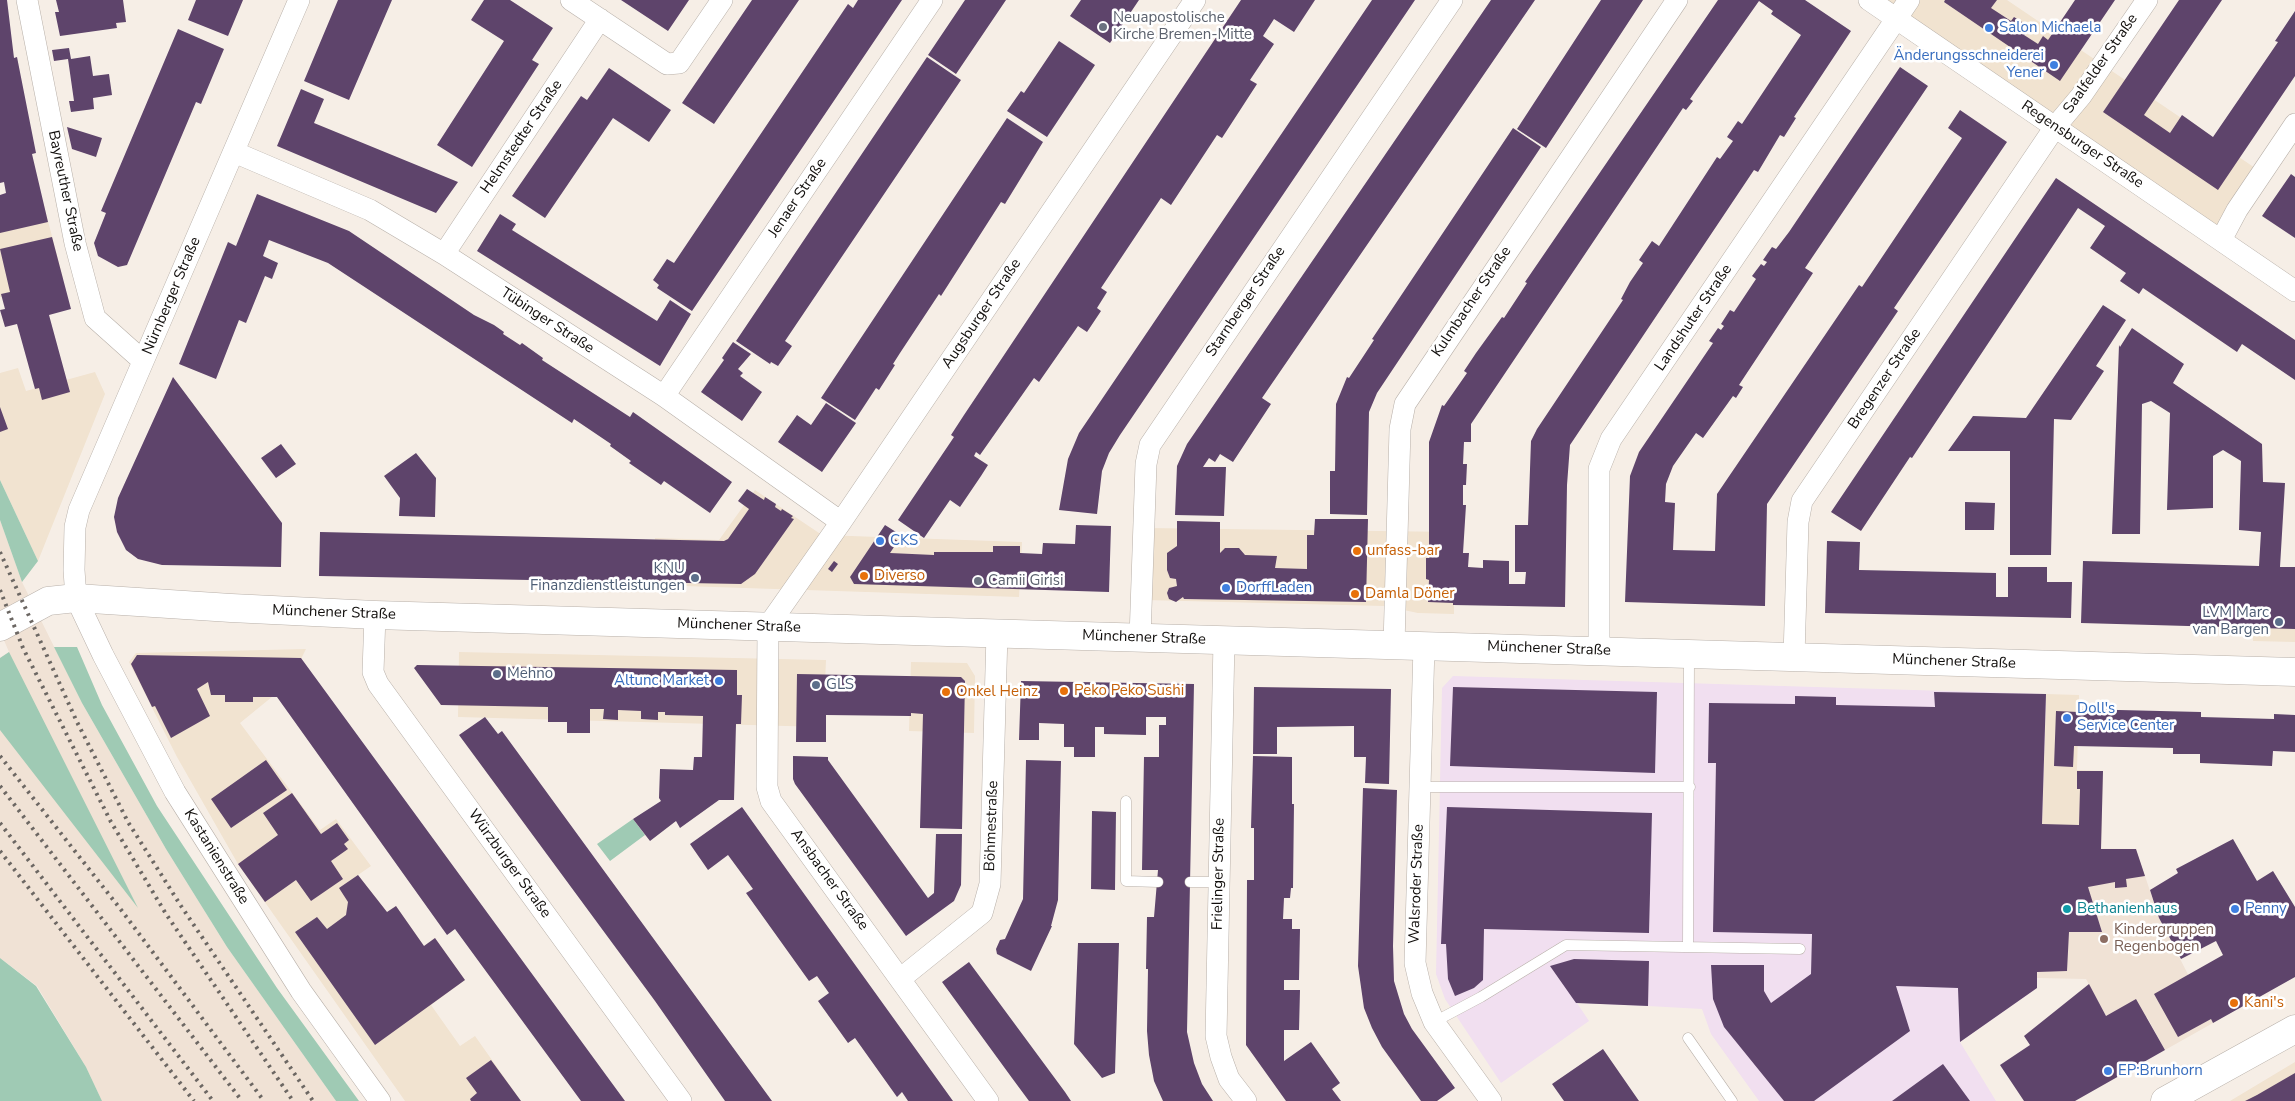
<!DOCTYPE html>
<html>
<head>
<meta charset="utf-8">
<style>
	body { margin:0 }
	canvas { display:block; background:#f6eee6 }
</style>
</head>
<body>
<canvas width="2295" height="1101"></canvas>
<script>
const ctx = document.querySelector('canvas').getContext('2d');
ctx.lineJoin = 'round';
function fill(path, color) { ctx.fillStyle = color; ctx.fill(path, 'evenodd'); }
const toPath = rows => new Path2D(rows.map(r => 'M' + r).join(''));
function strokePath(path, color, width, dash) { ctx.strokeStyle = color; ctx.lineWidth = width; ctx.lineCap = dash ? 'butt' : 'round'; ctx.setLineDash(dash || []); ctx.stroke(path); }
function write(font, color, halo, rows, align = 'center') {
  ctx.font = font + ' "Nunito Sans",sans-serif'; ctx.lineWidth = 5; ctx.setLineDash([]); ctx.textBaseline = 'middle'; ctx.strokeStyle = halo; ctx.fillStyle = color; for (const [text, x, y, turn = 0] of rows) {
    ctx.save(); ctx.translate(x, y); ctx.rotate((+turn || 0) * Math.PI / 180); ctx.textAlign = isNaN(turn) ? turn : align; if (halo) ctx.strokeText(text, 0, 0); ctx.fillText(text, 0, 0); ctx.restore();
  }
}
fill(toPath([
	[1871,0,2007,0,2261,172,2220,238],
	[44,206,63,278,0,297,0,218],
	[18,368,26,391,95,372,105,394,38,561,0,480,0,373],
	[755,490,822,535,1022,542,1019,597,653,585,655,538,719,540],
	[1146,528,1455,532,1454,614,1418,613,1384,606,1145,600],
	[2254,568,2295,569,2295,642,2253,641],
	[306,649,289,683,240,723,320,830,336,819,371,866,358,875,387,912,396,906,424,946,435,938,465,980,431,1005,460,1046,475,1036,521,1101,405,1101,238,864,177,757,129,662,136,653],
	[459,652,826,660,823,727,458,717],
	[911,662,967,663,975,676,974,733,909,731],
	[2046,694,2079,695,2077,770,2103,771,2101,849,2041,848],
	[2295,1062,2295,1101,2230,1101]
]), '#f1e3d0');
fill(toPath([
	[1453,676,2046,694,2037,988,1960,1042,1996,1101,1759,1101,1711,1034,1702,1009,1648,1006,1577,1003,1589,1021,1501,1083,1445,999,1436,974,1442,688]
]), '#f1dff0');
fill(toPath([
	[0,520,22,582,82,703,166,849,227,947,336,1101,102,1101,86,1067,37,986,0,958,0,658,9,652,0,631],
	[2041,848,2136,849,2159,918,2213,1023,2165,1050,2147,1017,2117,1036,2086,979,2037,978]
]), '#f0e2d5');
fill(toPath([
	[0,480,38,561,22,582,0,520],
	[54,647,77,647,102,705,157,806,277,988,359,1101,336,1101,227,947,166,849,82,703],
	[9,652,138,908,0,730,0,658],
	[633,819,645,835,610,861,597,844],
	[0,958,36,986,86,1067,102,1101,0,1101]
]), '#9fcab4');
fill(toPath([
	[0,0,7,0,14,58,17,57,36,153,32,154,48,222,0,233,0,195,6,193,4,182,0,183],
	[56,0,123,0,126,22,116,23,117,28,60,36,55,12,59,12],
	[196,0,243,0,228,36,188,20],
	[338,0,392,0,349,100,304,81],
	[484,0,510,0,553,28,532,60,539,64,472,167,437,145,504,41,471,20],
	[621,0,689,0,668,31],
	[752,0,799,0,714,124,682,103],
	[858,0,902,0,692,311,657,288,659,285,653,280,667,259,674,263,848,4,853,8],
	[965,0,1006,0,956,74,928,55],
	[1081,0,1139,0,1110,43,1070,16],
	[1241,0,1315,0,1294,32,1274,19,1263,36,1274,44,1250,80,1257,84,1222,138,1217,135,1171,205,1161,198,1101,288,1107,292,1097,308,1101,311,1087,332,1078,326,1039,382,1034,378,980,455,976,452,974,456,988,465,981,476,960,507,950,500,924,538,898,520,954,437,951,435,964,415],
	[1372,0,1415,0,1120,435,1109,453,1102,471,1097,514,1059,510,1068,459,1079,433],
	[1491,0,1535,0,1262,398,1271,404,1233,462,1220,454,1215,462,1209,458,1203,467,1226,467,1224,516,1175,515,1177,466,1187,444],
	[1601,0,1643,0,1546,148,1517,129],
	[1718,0,1805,0,1851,31,1794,117,1796,118,1784,137,1780,135,1758,172,1754,170,1570,445,1567,485,1565,607,1453,605,1453,603,1428,602,1429,580,1426,579,1426,558,1429,558,1429,442,1442,405,1444,406,1467,373,1464,371,1476,353,1502,317,1504,318,1527,283,1525,282],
	[1759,1,1773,11,1771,14,1801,35,1742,124,1738,121,1727,137,1733,141,1720,159,1717,157,1659,246,1652,241,1639,260,1643,263,1630,282,1621,299,1623,300,1537,429,1531,441,1528,525,1515,525,1515,572,1526,572,1525,584,1509,584,1509,561,1483,560,1483,568,1468,567,1469,553,1463,553,1466,505,1463,505,1463,485,1466,485,1467,464,1463,464,1464,442,1471,442,1471,424,1683,108,1686,110,1693,101,1690,99],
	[1945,0,1997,0,1991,8,2011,21,2014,17,2030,27,2024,35,2038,44,2043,36,2048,40,2075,0,2115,0,2060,81,1944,2],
	[2179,0,2222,0,2144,115,2170,133,2182,115,2213,137,2278,42,2275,41,2295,11,2295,76,2218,190,2103,112],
	[178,29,224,49,201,104,196,102,127,265,118,267,98,256,94,243,106,213,101,211],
	[1059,41,1095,65,1047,137,1007,111,1021,91,1024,93],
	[69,48,71,59,90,56,93,76,109,74,112,95,93,98,94,109,71,112,69,101,74,101,68,59,54,61,52,50],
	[927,57,961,80,785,341,792,346,778,366,771,362,770,364,736,341],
	[1900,67,1928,86,1805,268,1813,273,1739,385,1743,387,1736,398,1733,396,1703,438,1696,433,1673,466,1666,484,1665,502,1675,503,1673,550,1715,551,1717,494,1859,285,1862,287,1962,138,1948,128,1960,110,2007,142,1894,308,1898,311,1767,504,1765,606,1625,602,1630,476,1639,452,1713,343,1709,341,1718,328,1721,330,1724,326,1721,324,1730,310,1734,312,1756,279,1752,276,1761,264,1764,266,1767,262,1763,260,1772,247,1776,249,1789,232],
	[609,68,671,110,649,142,613,118,545,218,512,196,581,96,587,100],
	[301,89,324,99,314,123,458,182,436,213,277,146],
	[1007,118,1043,142,1005,204,1001,202,941,296,939,294,900,353,893,364,895,365,879,390,876,388,855,420,821,398],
	[67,127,102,138,96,157,72,149],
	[1513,128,1541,147,1377,393,1369,412,1367,515,1330,514,1330,471,1335,471,1336,404,1347,377,1349,378,1374,340,1372,339],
	[2291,174,2295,177,2295,238,2262,216],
	[2056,178,2295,340,2295,380,2242,344,2237,352,2143,288,2139,294,2120,281,2126,273,2090,248,2105,226,2078,208,1912,458,1910,457,1861,531,1831,512],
	[257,194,349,231,474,315,494,325,504,332,503,334,520,345,522,343,543,358,542,360,630,417,633,412,732,482,710,513,664,481,661,485,629,463,631,461,610,446,611,444,574,419,572,423,328,263,269,240,263,256,278,263,272,279,265,276,246,323,239,320,216,379,179,364,228,242,236,246],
	[500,214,516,224,512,230,657,321,670,300,691,314,660,366,477,251],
	[52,237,71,309,49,315,70,392,42,400,39,388,35,389,17,324,5,327,0,310,5,309,1,294,10,292,0,249],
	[2103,305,2126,320,2096,366,2104,371,2071,420,2054,419,2051,555,2010,555,2010,451,1948,451,1973,416,2026,418],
	[2132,328,2184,364,2173,383,2262,444,2263,482,2285,483,2280,567,2295,567,2295,629,2081,623,2083,561,2259,566,2261,532,2239,530,2241,461,2223,450,2213,456,2213,508,2167,510,2170,413,2151,401,2142,404,2140,534,2112,534,2119,345,2120,347],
	[733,342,751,354,738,369,743,373,740,376,762,392,742,421,701,392,724,360,722,358],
	[173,377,282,523,281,567,162,565,138,559,126,550,117,532,114,517,118,498],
	[826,403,856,423,822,472,778,442,797,415,811,425],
	[0,407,8,429,0,432],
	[281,444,296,464,276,478,261,458],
	[416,453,436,478,435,517,399,516,400,498,384,476],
	[747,489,764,500,765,497,776,504,775,507,781,511,782,509,793,516,791,518,794,519,755,574,741,584,319,576,320,532,724,541,728,539,749,509,738,501],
	[1965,502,1995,503,1994,530,1965,530],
	[1315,519,1368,519,1366,602,1184,599,1183,597,1176,602,1169,599,1167,593,1169,588,1177,586,1176,579,1170,578,1167,570,1167,553,1177,546,1177,521,1220,522,1220,553,1225,548,1239,548,1245,555,1277,556,1275,568,1307,569,1307,535,1314,535],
	[885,525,896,532,893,538,898,541,890,553,934,555,934,552,993,552,993,546,1020,546,1020,553,1042,554,1043,543,1075,544,1076,525,1111,526,1109,592,854,584,850,577],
	[1827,541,1860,542,1859,570,1996,573,1996,597,2008,597,2008,567,2047,567,2047,582,2072,582,2071,618,1825,613],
	[834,561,838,564,832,572,828,569],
	[137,655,301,658,625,1101,581,1101,455,929,447,935,277,697,253,697,253,702,225,702,225,695,211,695,208,682,197,689,210,716,171,738,155,706,152,707,131,664],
	[417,665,737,670,737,695,742,695,741,724,736,724,734,800,719,800,680,828,676,821,650,841,633,819,661,801,659,798,660,769,693,770,694,757,702,757,703,716,665,715,665,712,658,712,658,720,641,719,641,711,618,710,618,720,603,719,604,709,590,709,590,733,567,733,567,722,548,722,548,707,441,705,414,668],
	[797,674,961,677,965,681,962,829,920,828,923,714,911,713,911,716,826,715,826,742,796,742],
	[1021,681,1194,684,1187,1032,1194,1063,1202,1084,1213,1101,1163,1101,1154,1081,1149,1055,1147,1031,1148,969,1146,969,1147,917,1154,917,1158,870,1142,870,1144,757,1159,757,1159,725,1166,725,1166,717,1146,717,1146,735,1104,734,1104,727,1095,727,1095,757,1074,757,1074,747,1064,747,1064,724,1039,723,1039,740,1019,740],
	[1254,687,1391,689,1389,784,1365,783,1366,757,1354,757,1354,726,1277,727,1277,754,1253,754],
	[1453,687,1657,692,1655,773,1450,766],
	[1934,692,2046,694,2042,824,2079,825,2080,789,2077,789,2077,771,2103,771,2101,849,2136,849,2145,876,2126,879,2127,887,2115,888,2115,882,2088,887,2102,932,2069,932,2067,971,2037,972,2037,988,1960,1042,1958,988,1896,986,1910,1031,1814,1101,1784,1101,1724,1027,1713,999,1711,965,1764,965,1764,991,1771,1003,1811,974,1812,934,1713,932,1716,763,1708,763,1709,703,1795,704,1795,696,1836,697,1836,705,1935,707],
	[2078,709,2201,712,2201,717,2274,719,2274,714,2295,715,2295,752,2273,751,2272,766,2200,763,2200,754,2173,754,2173,748,2074,746,2073,767,2054,766,2056,711,2078,712],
	[485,717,498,734,502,731,772,1101,725,1101,655,1001,459,735],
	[793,756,828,757,828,760,928,898,934,893,936,834,962,834,961,885,954,901,906,936,795,784,793,779],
	[1253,756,1292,757,1292,804,1294,804,1293,888,1291,888,1290,898,1284,898,1283,919,1292,919,1292,929,1300,929,1299,980,1284,980,1284,990,1300,990,1299,1030,1284,1030,1284,1061,1311,1042,1340,1083,1332,1089,1341,1101,1286,1101,1246,1045,1247,880,1254,880,1254,828,1251,828],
	[266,760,287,790,231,828,211,799],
	[1026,760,1061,761,1058,900,1051,926,1052,926,1031,971,997,954,996,949,1000,940,1005,939,1023,899],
	[1363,788,1397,790,1393,946,1394,981,1404,1014,1412,1029,1455,1088,1437,1101,1421,1101,1382,1047,1372,1028,1364,1008,1358,966],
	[292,793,321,834,337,823,349,840,344,844,348,849,331,861,343,879,311,901,296,880,265,902,238,864,278,835,263,813],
	[742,807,797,884,953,1101,908,1101,902,1092,897,1097,855,1038,848,1043,818,1001,829,993,817,976,809,981,746,893,753,889,728,855,708,870,690,844],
	[1447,807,1652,813,1649,933,1484,929,1483,980,1474,988,1455,996,1448,979,1446,944,1441,944],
	[1092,811,1116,812,1115,890,1091,889],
	[2233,839,2257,881,2273,871,2295,907,2295,977,2213,1023,2211,1019,2178,1037,2154,994,2223,955,2216,941,2181,959,2159,918,2150,890,2178,873,2176,869],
	[358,875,387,912,396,906,424,946,435,938,465,980,375,1045,295,932,317,917,327,929,346,915,348,902,339,888],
	[1078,943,1119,943,1115,1073,1102,1078,1074,1044],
	[1574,959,1649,961,1648,1006,1576,1003,1550,966],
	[969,962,1065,1092,1071,1101,1029,1101,1012,1078,942,982],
	[2089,984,2106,1016,2136,999,2165,1050,2075,1101,2024,1101,2000,1065,2030,1045,2024,1036],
	[1603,1049,1639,1101,1564,1101,1552,1084],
	[491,1060,521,1101,471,1101,470,1099,477,1093,466,1078],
	[1943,1064,1970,1101,1892,1101],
	[2295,1073,2295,1101,2245,1101,2257,1095]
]), '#5e446b');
const lane = toPath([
	[1420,787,1690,787],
	[1126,801,1126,881,1158,882],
	[1190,882,1219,882],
	[1688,947,1689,655],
	[1434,1022,1481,997,1566,945,1800,949],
	[1688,1038,1732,1101]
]);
const street = toPath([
	[27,0,75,243,95,318,143,361],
	[299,0,79,510,75,527,74,570,76,598,103,655,175,792,301,991,380,1101],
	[571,0,667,64,679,63,722,0],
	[1869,0,2295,291],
	[234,152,370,210,444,254,664,396,841,522],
	[2221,240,2237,210,2295,124],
	[444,254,600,19],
	[664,396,932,0],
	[375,615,373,672,378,684,681,1101],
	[1140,638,1146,464,1150,445,1452,0],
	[1224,640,1216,1036,1221,1057,1229,1079,1246,1101],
	[1394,645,1400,429,1405,404,1677,0],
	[1424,646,1415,963,1422,993,1434,1022,1491,1101],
	[1599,651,1599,469,1611,439,1909,0],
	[1794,657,1798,522,1802,501,2055,127,2081,96,2147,0],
	[900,979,982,913,990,884,997,633],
	[988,1101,771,801,767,787,768,626,841,522,1195,0]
]);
const secondary = toPath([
	[0,627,48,601,76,598,231,608,375,615,2295,672],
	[2165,1101,2295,1029]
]);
strokePath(lane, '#b8b0a9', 11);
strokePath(street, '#b8b0a9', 22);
strokePath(secondary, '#b8b0a9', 29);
strokePath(lane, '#fff', 10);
strokePath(street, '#fff', 21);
strokePath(secondary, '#fff', 28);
strokePath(toPath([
	[0,552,77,722,128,822,181,906,313,1101],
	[0,590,23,648,111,822,166,914,293,1101],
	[0,756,122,911,264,1101],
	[0,786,242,1101],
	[0,823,213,1101],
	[0,851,194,1101]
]), '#6c6763', 4, [2.5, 5]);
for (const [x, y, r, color] of [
	[1103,27,5,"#6b7280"],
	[1989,28,5,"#3f7fe0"],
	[2054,65,5,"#3f7fe0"],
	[880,541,5,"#3f7fe0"],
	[1357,551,5,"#e8710a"],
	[864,576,5,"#e8710a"],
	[695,578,5,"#5c6f8a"],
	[978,581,5,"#6b7280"],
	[1226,588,5,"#3f7fe0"],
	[1355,594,5,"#e8710a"],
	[2279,622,5,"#5c6f8a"],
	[497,674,5,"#5c6f8a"],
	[719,681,5,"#3f7fe0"],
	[816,685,5,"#5c6f8a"],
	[1064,691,5,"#e8710a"],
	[946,692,5,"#e8710a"],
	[2067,718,5,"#3f7fe0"],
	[2067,909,5,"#0f9aa8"],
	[2235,909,5,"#3f7fe0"],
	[2104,939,5,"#8d6e63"],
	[2234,1003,5,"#e8710a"],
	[2108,1071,5,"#3f7fe0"]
]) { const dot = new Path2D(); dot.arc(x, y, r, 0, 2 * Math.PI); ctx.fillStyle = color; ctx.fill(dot); strokePath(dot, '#fff', 2); }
write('15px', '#5b616d', '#fff', [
	["Neuapostolische",1113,18],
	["Kirche Bremen-Mitte",1113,35],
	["Camii Girisi",988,581]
], 'left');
write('15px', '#366cbe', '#fff', [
	["Salon Michaela",1999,28],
	["Änderungsschneiderei",2044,56,"right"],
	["Yener",2044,73,"right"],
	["CKS",890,541],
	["DorffLaden",1236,588],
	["Altunc Market",709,681,"right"],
	["Doll's",2077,709],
	["Service Center",2077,726],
	["Penny",2245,909],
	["EP:Brunhorn",2118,1071]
], 'left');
write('15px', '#110e0c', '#fff', [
	["Saalfelder Straße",2101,64,-55],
	["Helmstedter Straße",522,137,-56],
	["Regensburger Straße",2082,145,34],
	["Bayreuther Straße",65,191,78],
	["Jenaer Straße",798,198,-56],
	["Nürnberger Straße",172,296,-67],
	["Starnberger Straße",1246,302,-56],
	["Kulmbacher Straße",1472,302,-56],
	["Augsburger Straße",982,314,-56],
	["Landshuter Straße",1694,318,-56],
	["Tübinger Straße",547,321,33],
	["Bregenzer Straße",1885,379,-56],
	["Münchener Straße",334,613,2],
	["Münchener Straße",739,626,2],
	["Münchener Straße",1144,638,2],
	["Münchener Straße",1549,649,2],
	["Münchener Straße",1954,662,2],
	["Böhmestraße",992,826,-88],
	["Kastanienstraße",216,857,58],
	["Würzburger Straße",509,864,54],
	["Frielinger Straße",1219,874,-89],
	["Ansbacher Straße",829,880,54],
	["Walsroder Straße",1417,884,-88]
]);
write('15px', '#c56008', '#fff', [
	["unfass-bar",1367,551],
	["Diverso",874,576],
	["Damla Döner",1365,594],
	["Peko Peko Sushi",1074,691],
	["Onkel Heinz",956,692],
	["Kani's",2244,1003]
], 'left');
write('15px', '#4e5e75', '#fff', [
	["KNU",685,569],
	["Finanzdienstleistungen",685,586],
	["LVM Marc",2269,613],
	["van Bargen",2269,630],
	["Mehno",507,674,"left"],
	["GLS",826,685,"left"]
], 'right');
write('15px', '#0d838f', '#fff', [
	["Bethanienhaus",2077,909]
], 'left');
write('15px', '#785e54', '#fff', [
	["Kindergruppen",2114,930],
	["Regenbogen",2114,947]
], 'left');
</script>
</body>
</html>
